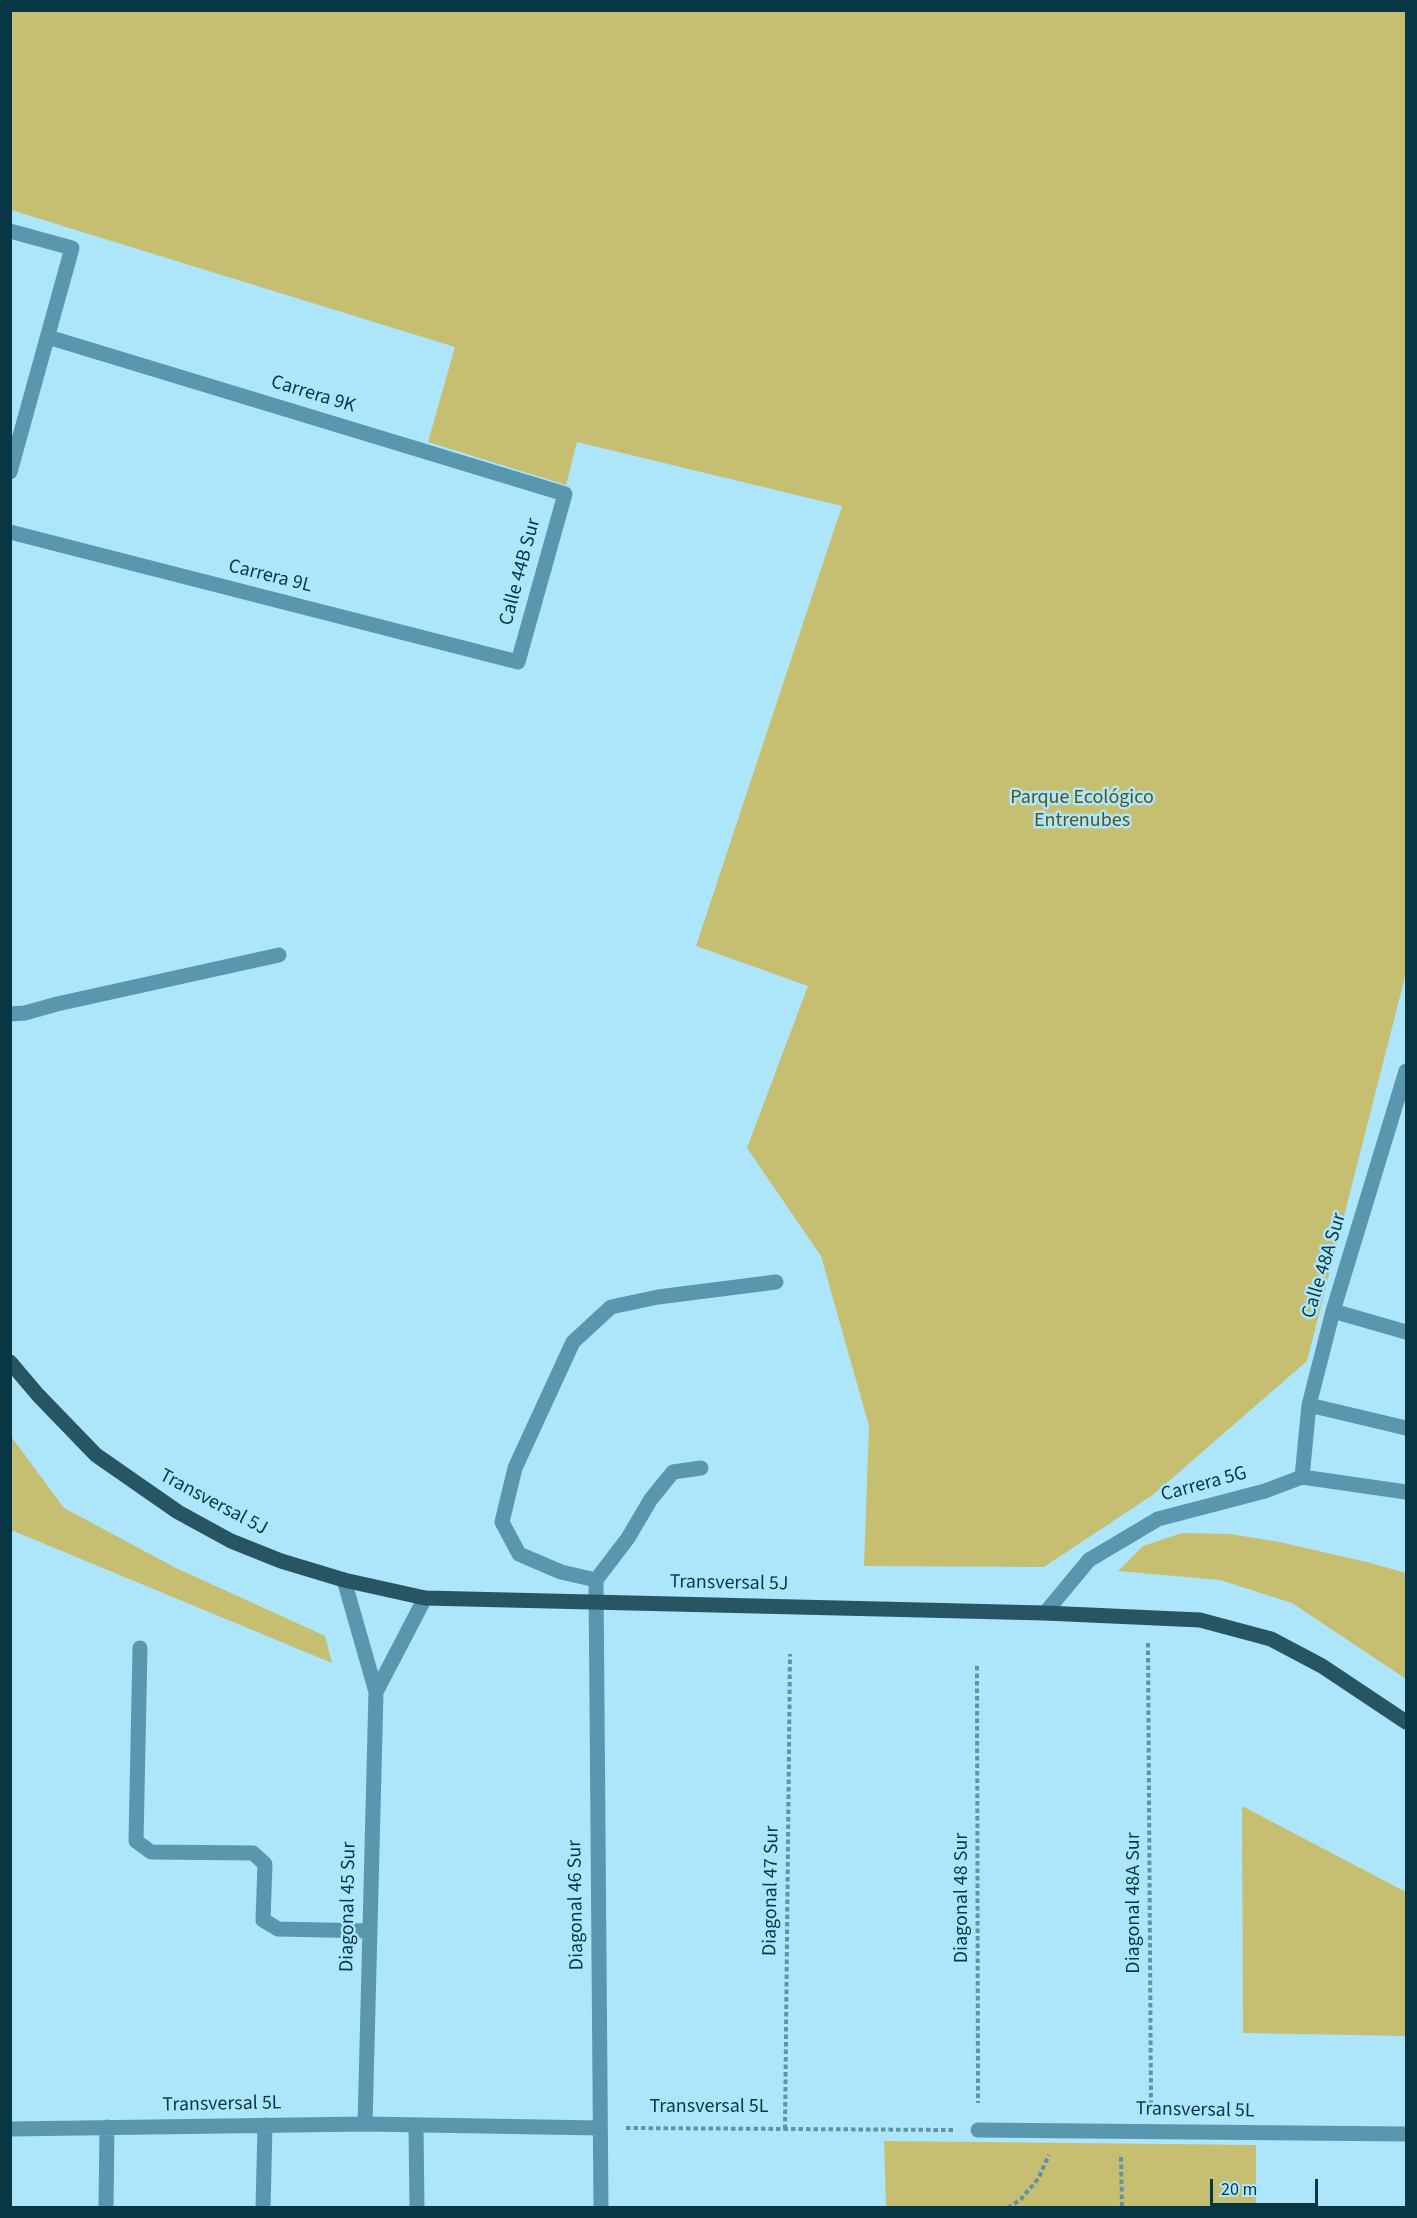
<!DOCTYPE html>
<html>
<head>
<meta charset="utf-8">
<style>
	body { margin:0 }
	#map { position:relative; width:1417px; height:2218px; overflow:hidden; background:#ade6fb; font-family:"Source Sans 3",sans-serif }
	canvas { display:block }
	.frame { position:absolute; inset:0; border:12px solid #073744; pointer-events:none }
	.scale { position:absolute; left:1210px; top:2179px; width:108px; height:27px; box-sizing:border-box; border:3px solid #073744; border-top:0; padding-left:8px; font-size:18px; line-height:21px; white-space:nowrap; color:#073744; -webkit-text-stroke:4px #ade6fb; paint-order:stroke }
</style>
</head>
<body>
<div id="map">
<canvas width="1417" height="2218"></canvas>
<div class="frame"></div>
<div class="scale">20 m</div>
</div>
<script>
const ctx = document.querySelector('canvas').getContext('2d');
ctx.lineJoin = 'round';
function fill(path, color) { ctx.fillStyle = color; ctx.fill(path, 'evenodd'); }
const toPath = rows => new Path2D(rows.map(r => 'M' + r).join(''));
function strokePath(path, color, width, dash) { ctx.strokeStyle = color; ctx.lineWidth = width; ctx.lineCap = dash ? 'butt' : 'round'; ctx.setLineDash(dash || []); ctx.stroke(path); }
function write(font, color, halo, rows, align = 'center') {
  ctx.font = font + ' "Source Sans 3",sans-serif'; ctx.lineWidth = 5; ctx.setLineDash([]); ctx.textBaseline = 'middle'; ctx.strokeStyle = halo; ctx.fillStyle = color; for (const [text, x, y, turn = 0] of rows) {
    ctx.save(); ctx.translate(x, y); ctx.rotate((+turn || 0) * Math.PI / 180); ctx.textAlign = isNaN(turn) ? turn : align; if (halo) ctx.strokeText(text, 0, 0); ctx.fillText(text, 0, 0); ctx.restore();
  }
}
fill(toPath([
	[11,10,1406,11,1406,973,1307,1361,1154,1494,1044,1567,864,1566,869,1426,821,1256,747,1148,808,986,696,946,842,506,577,442,566,485,428,442,455,347,11,210],
	[10,1435,64,1508,174,1567,325,1636,332,1663,11,1530],
	[1182,1533,1230,1534,1279,1542,1367,1562,1406,1573,1406,1679,1292,1603,1220,1580,1118,1571,1143,1546],
	[1242,1806,1406,1892,1406,2036,1243,2033],
	[884,2141,1256,2145,1256,2207,886,2207]
]), '#c6be71');
strokePath(toPath([
	[1148,1643,1151,2106],
	[977,1666,978,2103],
	[626,2128,954,2130],
	[785,2129,790,1654],
	[1121,2157,1122,2208],
	[1008,2208,1021,2199,1038,2179,1049,2155]
]), '#5f94a5', 4, [4.5, 3]);
strokePath(toPath([
	[10,231,72,248,10,472],
	[10,532,518,662,565,494,48,337],
	[10,1014,25,1013,57,1004,279,955],
	[1333,1311,1406,1332],
	[1309,1405,1406,1428],
	[1302,1477,1309,1405,1333,1311,1406,1071],
	[344,1580,376,1692,365,2124],
	[596,1580,561,1572,519,1554,502,1522,515,1468,573,1342,611,1307,658,1297,776,1282],
	[1045,1613,1089,1560,1158,1519,1265,1491,1302,1477,1406,1492],
	[140,1648,136,1841,151,1852,253,1853,265,1864,263,1920,278,1929,370,1931],
	[376,1692,425,1598],
	[416,2125,417,2208],
	[10,2129,365,2124,600,2128],
	[978,2130,1406,2134],
	[106,2208,107,2127],
	[263,2208,265,2125],
	[601,2208,596,1580,628,1538,651,1499,673,1472,701,1468]
]), '#5997ae', 15);
strokePath(toPath([
	[10,1362,38,1395,96,1455,178,1512,231,1541,281,1561,344,1580,425,1598,1045,1613,1200,1620,1271,1639,1322,1666,1406,1722]
]), '#285564', 15);
write('20px', '#073744', '#ade6fb', [
	["Carrera 9K",313,395,17],
	["Calle 44B Sur",521,572,-75],
	["Carrera 9L",270,577,14],
	["Calle 48A Sur",1325,1266,-73],
	["Carrera 5G",1204,1485,-15],
	["Transversal 5J",213,1503,28],
	["Transversal 5J",729,1584,1],
	["Diagonal 47 Sur",772,1891,-89],
	["Diagonal 48 Sur",963,1898,-90],
	["Diagonal 48A Sur",1135,1903,-90],
	["Diagonal 46 Sur",577,1905,-91],
	["Diagonal 45 Sur",349,1907,-89],
	["Transversal 5L",222,2105,-1],
	["Transversal 5L",709,2108],
	["Transversal 5L",1195,2111,1]
]);
write('20px', '#595219', '#ade6fb', [
	["Parque Ecológico",1082,799],
	["Entrenubes",1082,822]
]);
</script>
</body>
</html>
